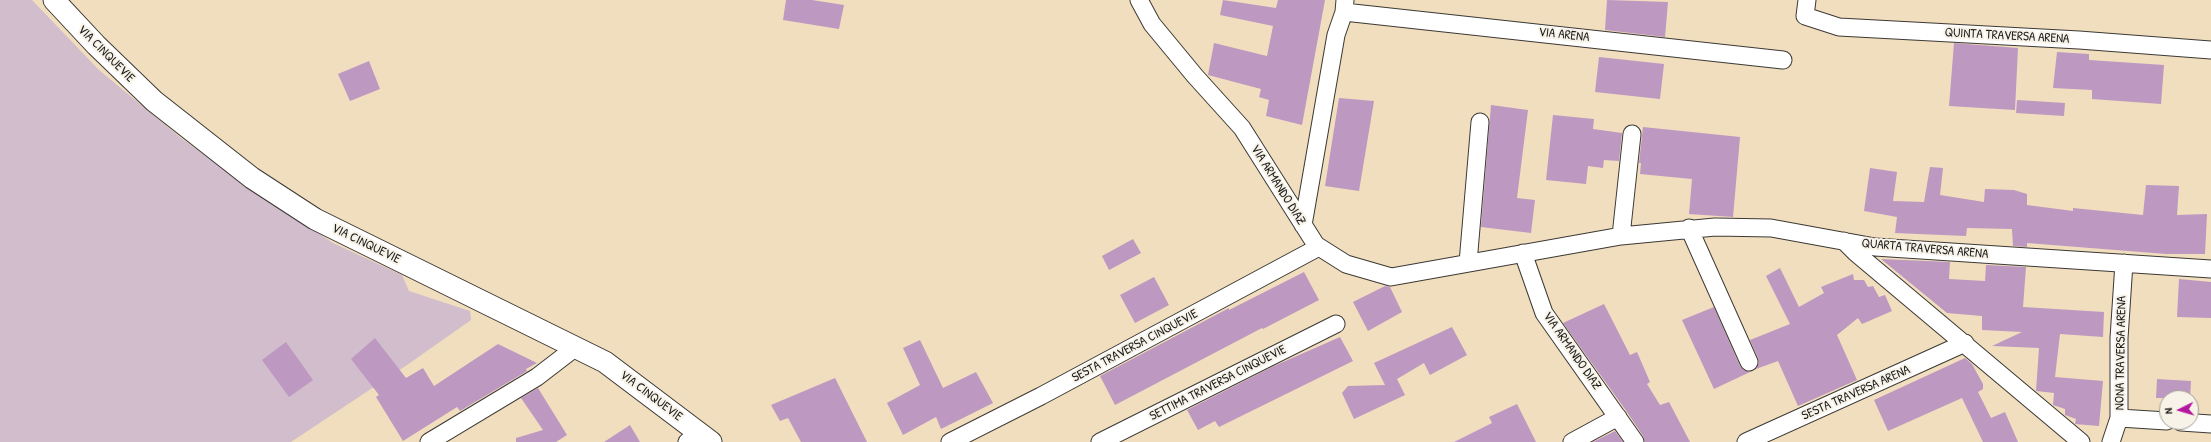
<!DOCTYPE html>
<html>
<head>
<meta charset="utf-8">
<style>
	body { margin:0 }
	#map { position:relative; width:2211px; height:442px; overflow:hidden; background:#f1debe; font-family:"Patrick Hand",sans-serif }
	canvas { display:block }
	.north { position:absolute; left:2159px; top:390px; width:40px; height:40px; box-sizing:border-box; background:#f7f3e8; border:1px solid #9f9d96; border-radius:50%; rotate:265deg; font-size:11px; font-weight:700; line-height:16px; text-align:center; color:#1c1c1c }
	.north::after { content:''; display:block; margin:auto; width:14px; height:18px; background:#b5179e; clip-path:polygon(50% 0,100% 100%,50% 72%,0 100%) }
</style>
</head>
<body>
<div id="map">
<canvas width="2211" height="442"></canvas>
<div class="north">N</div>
</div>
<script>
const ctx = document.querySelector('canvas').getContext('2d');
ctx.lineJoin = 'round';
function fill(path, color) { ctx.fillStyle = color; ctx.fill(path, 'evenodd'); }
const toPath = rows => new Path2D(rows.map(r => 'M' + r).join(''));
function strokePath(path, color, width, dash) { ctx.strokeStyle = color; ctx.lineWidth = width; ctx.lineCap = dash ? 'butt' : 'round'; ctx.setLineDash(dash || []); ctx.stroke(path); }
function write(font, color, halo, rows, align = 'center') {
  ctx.font = font + ' "Patrick Hand",sans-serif'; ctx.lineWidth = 4; ctx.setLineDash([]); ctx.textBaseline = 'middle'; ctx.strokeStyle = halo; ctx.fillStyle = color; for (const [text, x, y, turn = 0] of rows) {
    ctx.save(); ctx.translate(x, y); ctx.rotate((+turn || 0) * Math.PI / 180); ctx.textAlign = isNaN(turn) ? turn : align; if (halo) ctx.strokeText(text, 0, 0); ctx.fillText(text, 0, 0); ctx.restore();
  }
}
fill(toPath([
	[0,0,32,0,99,70,181,138,247,186,333,243,402,275,409,291,470,311,471,320,407,365,291,442,0,442]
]), '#d1bdcc');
fill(toPath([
	[786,0,812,0,844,5,839,29,783,20],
	[1223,0,1276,8,1278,0,1325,0,1302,125,1266,116,1269,100,1259,97,1261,89,1208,75,1214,43,1267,56,1273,26,1220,15],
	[1607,0,1668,2,1665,37,1605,30],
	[1954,43,2018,48,2015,110,1949,106],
	[2057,52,2089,54,2089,60,2164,65,2161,104,2092,99,2092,90,2053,88],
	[1599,57,1664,64,1660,99,1595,92],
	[369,61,380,89,350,101,338,74],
	[1339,98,1374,101,1359,191,1325,186],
	[2017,100,2065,103,2064,116,2016,113],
	[1491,105,1528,110,1517,198,1535,200,1531,233,1481,227],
	[1553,115,1594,119,1593,129,1622,133,1619,161,1604,160,1603,168,1588,166,1586,184,1546,180],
	[1643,127,1740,137,1733,217,1689,214,1692,179,1640,174,1641,163,1639,163],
	[1930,167,1943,168,1940,195,1984,202,1985,189,2014,190,2027,194,2027,205,2073,211,2073,208,2143,215,2146,185,2179,186,2177,215,2207,214,2205,254,2166,254,2027,243,2027,247,2013,246,2012,229,1967,228,1966,236,1895,233,1897,217,1864,211,1870,168,1897,172,1893,201,1924,202],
	[1133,239,1141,253,1109,270,1102,256],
	[1881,259,1950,262,1949,279,1985,281,1986,265,2026,267,2023,307,2104,312,2103,337,2060,334,2055,377,2103,381,2099,426,2075,424,2076,419,2065,415,2065,409,2053,405,2054,393,2036,391,2039,348,1992,346,2022,332,1982,330,1982,316,1947,313],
	[1780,268,1799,307,1824,293,1821,287,1853,274,1854,280,1864,280,1868,287,1873,286,1879,297,1885,295,1892,311,1862,324,1858,318,1837,335,1857,380,1798,406,1778,361,1756,369,1759,363,1758,358,1750,340,1790,324,1766,276],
	[1304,272,1319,300,1263,329,1262,328,1115,405,1100,376,1229,308,1229,310],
	[1154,277,1169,305,1135,323,1120,295],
	[2179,279,2211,282,2211,318,2177,317],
	[1385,286,1390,287,1402,312,1368,331,1353,302],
	[1604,304,1630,355,1637,352,1650,382,1647,384,1660,405,1669,402,1690,442,1645,442,1643,436,1627,412,1563,323],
	[1714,307,1740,366,1743,370,1750,372,1714,389,1682,320],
	[1452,327,1467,355,1430,375,1424,363,1397,379,1405,395,1354,419,1342,393,1348,386,1385,385,1374,363],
	[1340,337,1353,361,1219,427,1215,421,1198,430,1187,410,1274,366],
	[375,338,406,378,423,368,434,386,498,344,537,363,526,369,527,371,460,411,457,407,403,441,376,397,379,395,351,359],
	[920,340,943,388,976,372,993,403,941,429,936,417,903,435,887,403,920,385,903,348],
	[286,342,313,380,289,397,262,360],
	[1965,358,1972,364,1983,384,1983,389,1978,392,1991,418,2005,412,2018,442,1983,442,1962,398,1888,431,1874,400],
	[835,378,867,442,801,442,788,418,780,421,771,405],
	[2157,379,2191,381,2190,398,2156,398],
	[538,388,567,435,556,442,516,442,516,438,543,430,521,398],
	[1517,404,1536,442,1454,442,1492,423,1489,417],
	[630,425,640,442,604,442],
	[1615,431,1623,442,1593,442]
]), '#bd98c1');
const minor = toPath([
	[1139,0,1152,24,1195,76,1242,128,1316,245,1346,264,1391,277,1621,236,1715,227,1771,228,1875,247,2211,269],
	[1807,0,1805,16,1839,27,2079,40,2211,50],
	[1344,12,1783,60],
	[1303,225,1336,35,1344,12,1345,0],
	[1689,228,1749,362],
	[1621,236,1632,134],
	[1844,241,1856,253,2081,442],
	[1523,253,1544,313,1635,442],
	[1468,263,1480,122],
	[2119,418,2167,421],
	[2181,422,2211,424],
	[429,442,537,377,576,347],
	[687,442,700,433],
	[950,442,1041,396,1319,247],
	[1100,442,1336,324],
	[1572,442,1618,417],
	[1746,442,1965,343],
	[2111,442,2119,418,2119,338,2124,263]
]);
const tertiary = toPath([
	[54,0,96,45,154,101,252,178,315,219,605,362,711,442]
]);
strokePath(minor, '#3c3934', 19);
strokePath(tertiary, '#3c3934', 23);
strokePath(minor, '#fff', 17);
strokePath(tertiary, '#fff', 21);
write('13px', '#1c1c1c', '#f7f3e8', [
	["VIA ARENA",1564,35,6],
	["QUINTA TRAVERSA ARENA",2007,36,3],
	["VIA CINQUEVIE",106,54,45],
	["VIA ARMANDO DIAZ",1278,185,58],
	["VIA CINQUEVIE",366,244,26],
	["QUARTA TRAVERSA ARENA",1925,249,5],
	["SESTA TRAVERSA CINQUEVIE",1135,346,-28],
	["VIA ARMANDO DIAZ",1572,351,55],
	["NONA TRAVERSA ARENA",2121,353,-89],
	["SETTIMA TRAVERSA CINQUEVIE",1218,383,-27],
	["SESTA TRAVERSA ARENA",1856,393,-24],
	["VIA CINQUEVIE",651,396,37]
]);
</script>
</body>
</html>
